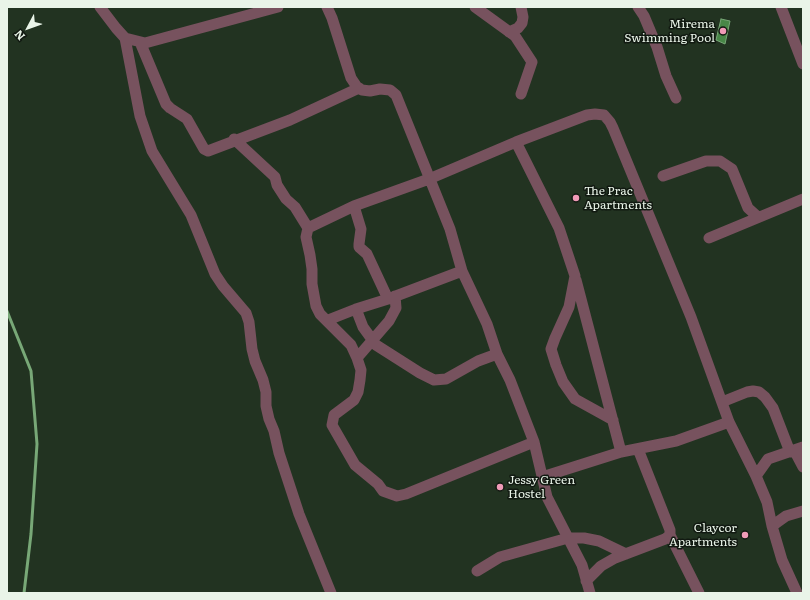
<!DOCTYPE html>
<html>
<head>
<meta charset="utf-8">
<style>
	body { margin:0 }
	#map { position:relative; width:810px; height:600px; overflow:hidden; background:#223321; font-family:Literata,serif }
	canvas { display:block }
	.frame { position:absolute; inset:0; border:8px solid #e9f4e8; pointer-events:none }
	.north { position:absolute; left:8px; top:8px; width:40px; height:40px; -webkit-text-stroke:3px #111911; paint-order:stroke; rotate:229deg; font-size:11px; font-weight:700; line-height:16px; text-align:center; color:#e9f4e8 }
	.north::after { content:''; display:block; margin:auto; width:14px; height:18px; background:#e9f4e8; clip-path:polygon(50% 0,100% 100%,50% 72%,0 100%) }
</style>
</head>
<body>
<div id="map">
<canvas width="810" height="600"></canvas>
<div class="frame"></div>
<div class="north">N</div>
</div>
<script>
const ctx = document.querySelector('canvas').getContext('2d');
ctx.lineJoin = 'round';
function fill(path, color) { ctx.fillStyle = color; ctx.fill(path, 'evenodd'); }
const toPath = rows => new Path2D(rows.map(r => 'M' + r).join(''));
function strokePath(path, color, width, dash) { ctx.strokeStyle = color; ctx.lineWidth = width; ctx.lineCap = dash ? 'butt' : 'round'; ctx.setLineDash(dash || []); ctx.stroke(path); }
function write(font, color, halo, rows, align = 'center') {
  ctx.font = font + ' Literata,serif'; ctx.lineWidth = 3; ctx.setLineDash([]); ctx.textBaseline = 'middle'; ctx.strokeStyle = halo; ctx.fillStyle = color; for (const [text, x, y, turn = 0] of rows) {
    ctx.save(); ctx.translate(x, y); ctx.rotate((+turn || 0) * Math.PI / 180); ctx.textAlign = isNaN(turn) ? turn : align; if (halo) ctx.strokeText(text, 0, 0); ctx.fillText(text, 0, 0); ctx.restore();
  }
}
const water = toPath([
	[721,19,730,21,725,44,716,40,721,19]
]);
fill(water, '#488747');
strokePath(water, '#78a877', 1);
strokePath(toPath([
	[7,311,31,371,37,444,31,534,24,593]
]), '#78a877', 3);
strokePath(toPath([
	[100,7,116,28,125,38,145,43,278,7],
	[327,7,332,18,351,78,357,87,362,90,370,91,380,89,390,90,396,95,450,229,462,271,487,324,497,354,510,380,534,442,547,497,582,565,590,593],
	[475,7,515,36,532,62,521,94],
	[638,7,644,16,657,47,666,76,676,98],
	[781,7,803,64],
	[509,32,518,28,522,23,523,17,521,7],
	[125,38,140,116,152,151,191,215,215,274,223,286,246,313,249,322,252,349,255,361,263,380,266,392,266,406,269,419,274,431,279,453,299,514,331,593],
	[140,42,166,104,170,108,187,119,204,149,208,151,290,120,359,88],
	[234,139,275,177,277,185,286,199,295,207,308,228,306,237,310,255,312,269,312,284,316,306,320,314,351,345,357,358,361,370,360,380,358,392,354,400,334,415,332,425,355,465,378,484,383,491,397,496,406,494,534,442],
	[516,142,559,228,575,276,569,307,555,338,551,349,556,365,563,382,575,399,613,420],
	[663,176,706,161,720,161,732,169,748,208,758,217],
	[354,206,361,229,359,244,359,247,367,254,388,299],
	[308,228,354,206,429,179,516,142,587,115,595,114,604,115,610,122,613,128,691,317,729,422,756,476,767,502,772,526,782,560,797,593],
	[709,238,803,199],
	[576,280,621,452],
	[356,309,363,327,376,345,420,373,434,380,446,379,478,361,497,354],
	[328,320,356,309,388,299,462,271],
	[357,358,389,321,396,308,395,296],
	[722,402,747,392,753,391,759,392,765,397,773,408,790,452],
	[794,450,803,467],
	[756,476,768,459,803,447],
	[542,477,621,452,676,441,729,422],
	[772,526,786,516,803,511],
	[670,535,699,593],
	[477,571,500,557,568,538,584,538,599,541,626,554],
	[586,581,601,566,615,558,665,539,670,535,670,530,638,449]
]), '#77525e', 11);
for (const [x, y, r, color] of [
	[723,31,4,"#f09ab7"],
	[576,198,4,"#f09ab7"],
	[500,487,4,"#f09ab7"],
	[745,535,4,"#f09ab7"]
]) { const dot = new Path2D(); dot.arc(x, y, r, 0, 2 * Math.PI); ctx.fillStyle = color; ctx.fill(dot); strokePath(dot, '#111911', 1.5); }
write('12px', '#e9f4e8', '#111911', [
	["Mirema",715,24],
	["Swimming Pool",715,38],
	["The Prac",584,191,"left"],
	["Apartments",584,205,"left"],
	["Jessy Green",508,480,"left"],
	["Hostel",508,494,"left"],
	["Claycor",737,528],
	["Apartments",737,542]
], 'right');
</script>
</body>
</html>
